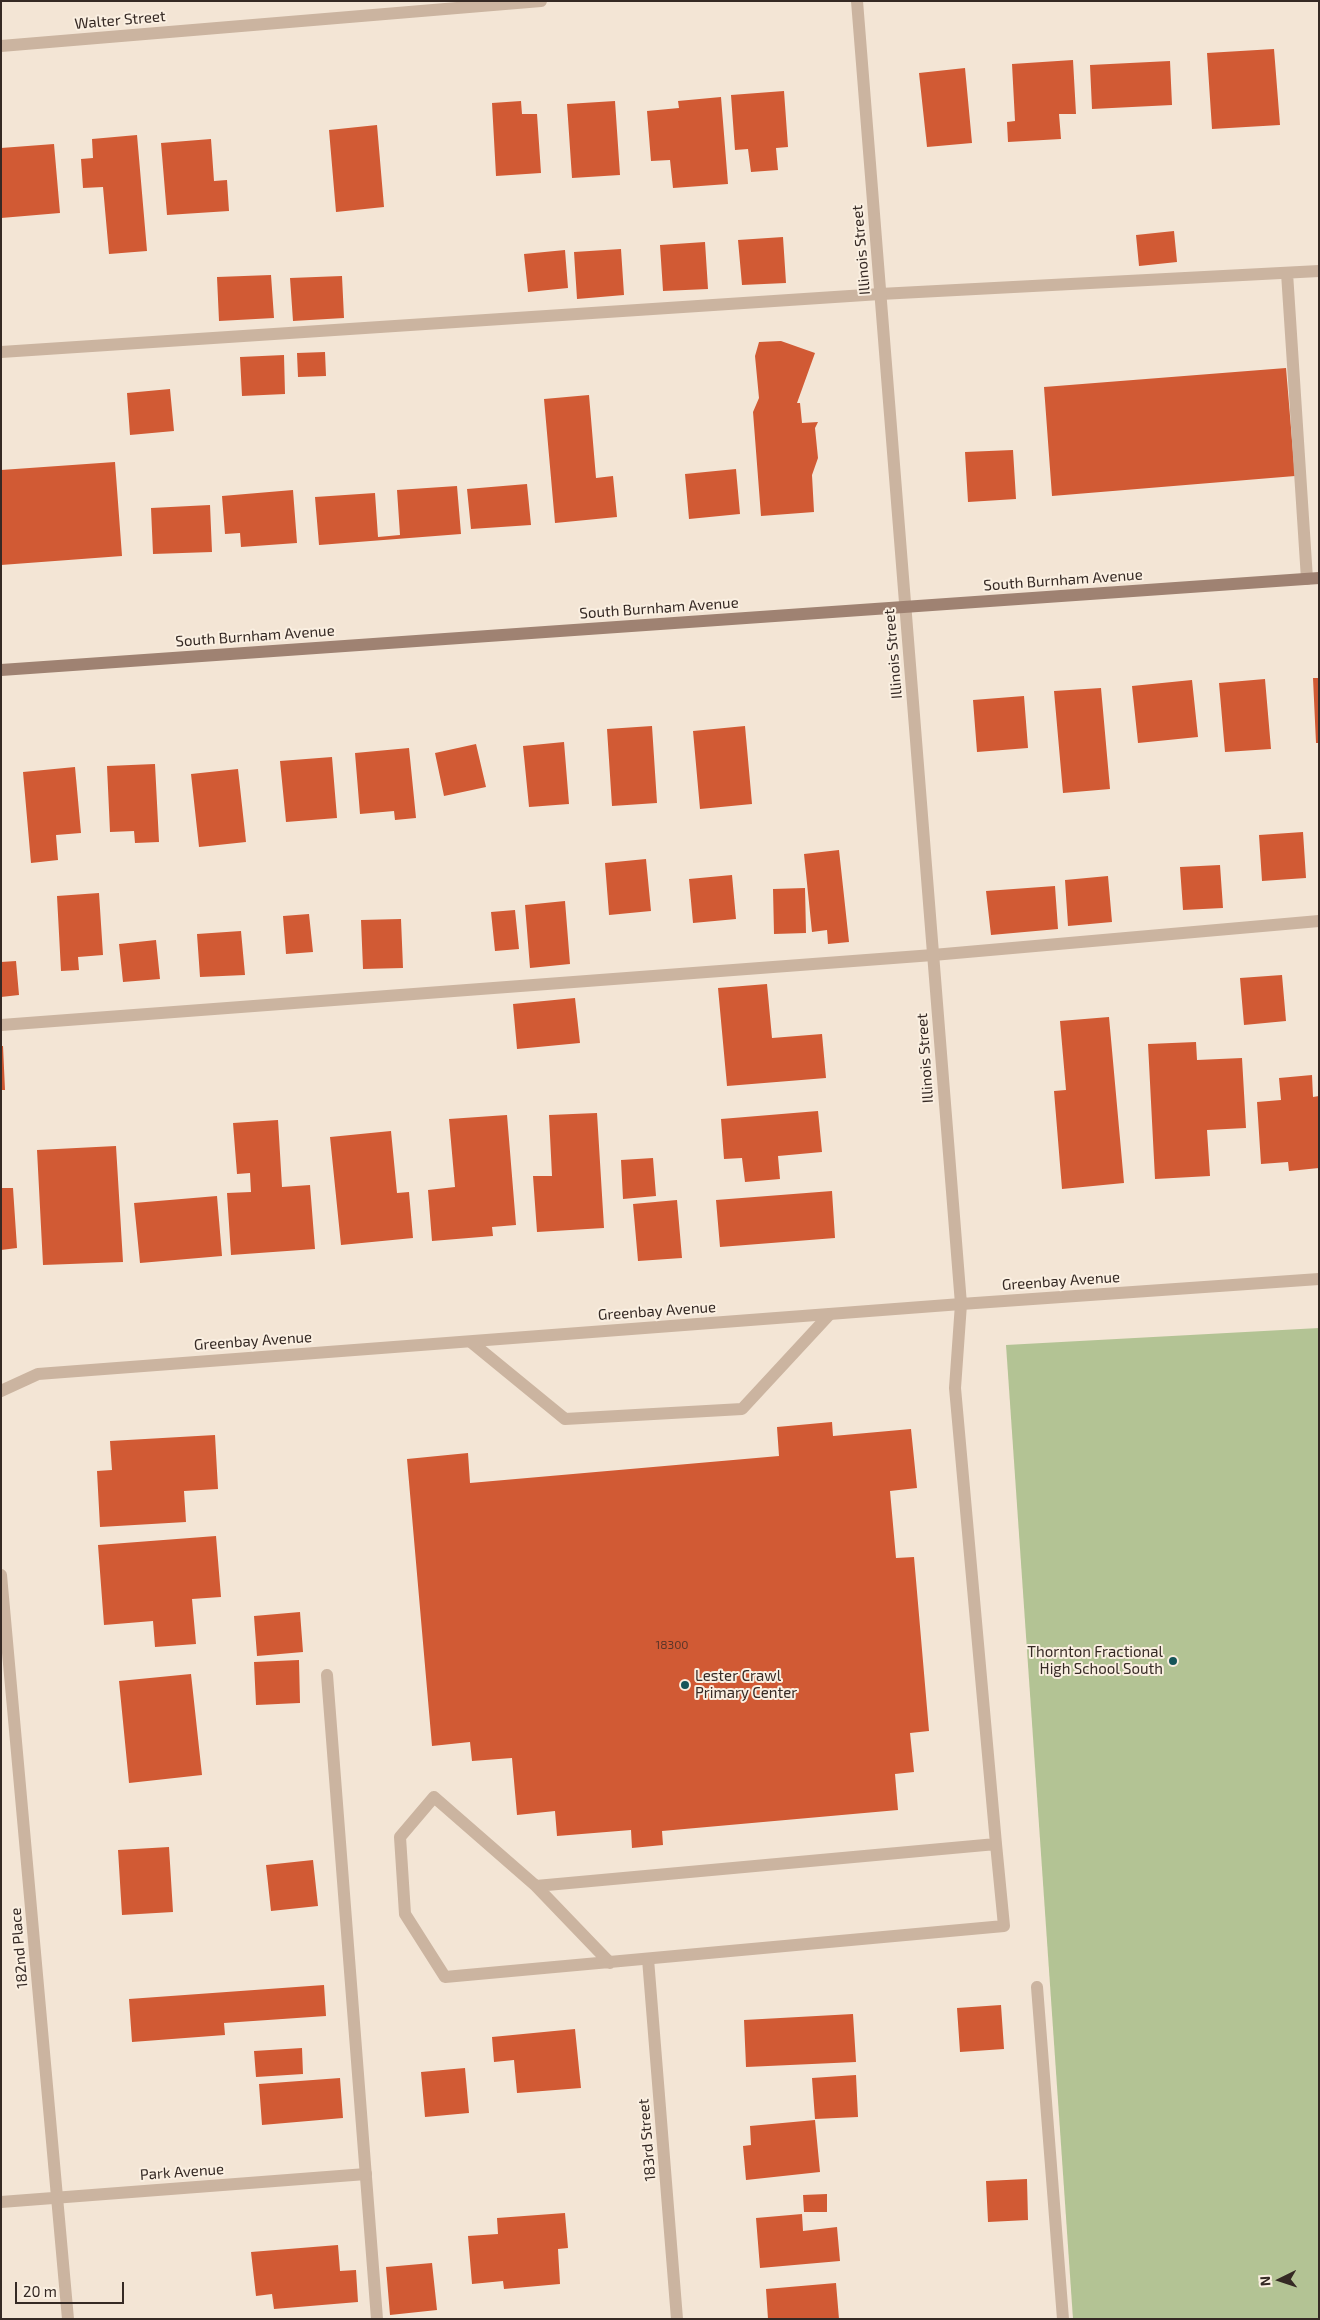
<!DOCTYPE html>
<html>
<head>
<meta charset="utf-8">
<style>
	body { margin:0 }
	#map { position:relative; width:1320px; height:2320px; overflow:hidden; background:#f3e5d5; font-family:"Exo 2",sans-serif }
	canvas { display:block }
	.frame { position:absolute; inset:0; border:2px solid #352924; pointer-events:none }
	.north { position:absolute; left:1255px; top:2255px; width:50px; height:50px; -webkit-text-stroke:4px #faefe1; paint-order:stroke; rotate:266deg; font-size:14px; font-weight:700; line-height:20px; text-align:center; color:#352924 }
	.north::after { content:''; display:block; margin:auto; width:18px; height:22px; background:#352924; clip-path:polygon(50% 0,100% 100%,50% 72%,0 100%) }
	.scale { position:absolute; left:15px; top:2282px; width:109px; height:22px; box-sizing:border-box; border:2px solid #352924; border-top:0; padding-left:6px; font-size:15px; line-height:18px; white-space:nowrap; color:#352924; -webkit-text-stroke:4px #faefe1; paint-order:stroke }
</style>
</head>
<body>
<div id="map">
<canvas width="1320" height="2320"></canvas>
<div class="frame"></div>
<div class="north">N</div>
<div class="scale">20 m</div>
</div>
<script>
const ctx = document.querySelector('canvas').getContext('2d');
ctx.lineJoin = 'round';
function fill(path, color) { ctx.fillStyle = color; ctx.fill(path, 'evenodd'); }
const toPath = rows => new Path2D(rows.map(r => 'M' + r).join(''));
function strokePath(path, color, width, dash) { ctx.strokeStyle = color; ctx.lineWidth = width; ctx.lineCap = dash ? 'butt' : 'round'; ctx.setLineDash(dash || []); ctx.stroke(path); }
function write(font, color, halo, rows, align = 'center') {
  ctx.font = font + ' "Exo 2",sans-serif'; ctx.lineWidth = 4; ctx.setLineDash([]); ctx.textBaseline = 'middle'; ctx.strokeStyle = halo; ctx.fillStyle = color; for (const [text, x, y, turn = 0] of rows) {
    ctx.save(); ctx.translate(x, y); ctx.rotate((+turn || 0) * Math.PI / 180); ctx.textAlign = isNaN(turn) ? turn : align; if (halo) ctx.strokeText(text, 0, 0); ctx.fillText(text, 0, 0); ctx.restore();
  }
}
fill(toPath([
	[1319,1328,1319,2319,1073,2319,1006,1345]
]), '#b3c394');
fill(toPath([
	[1274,49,1280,125,1212,129,1207,53],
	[1073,60,1076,114,1059,114,1061,139,1008,142,1007,122,1015,121,1012,64],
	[1170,61,1172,105,1092,109,1090,65],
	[965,68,972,143,927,147,919,73],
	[784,91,788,147,776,148,778,170,751,172,748,149,735,150,731,95],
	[721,97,728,184,673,188,670,160,651,161,647,111,679,108,678,101],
	[521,101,522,114,537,114,541,173,496,176,492,103],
	[615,101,620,175,572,178,567,104],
	[377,125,384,207,336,212,329,130],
	[137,135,147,251,109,254,103,187,83,188,81,159,93,158,92,139],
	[211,139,214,181,227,180,229,211,167,215,161,143],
	[54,144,60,213,1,218,1,148],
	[1174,231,1177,262,1139,266,1136,235],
	[783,237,786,283,742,285,738,240],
	[705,242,708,289,663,291,660,245],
	[621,249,624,295,577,299,574,252],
	[565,250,568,288,528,292,524,254],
	[271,275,274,318,219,321,217,277],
	[342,276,344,318,293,321,290,278],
	[781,341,815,353,797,403,800,403,802,423,818,422,815,428,818,458,812,475,814,512,761,516,753,412,759,398,755,356,759,342],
	[325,352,326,376,298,377,297,353],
	[284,355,285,394,242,396,240,357],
	[1286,368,1295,476,1052,496,1044,387],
	[170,389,174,431,130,435,127,393],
	[589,395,596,478,613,476,617,517,555,523,544,399],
	[1013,450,1016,499,968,502,965,452],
	[115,462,122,556,1,565,1,470],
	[736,469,740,514,689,519,685,474],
	[527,484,531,525,471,529,467,489],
	[457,486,461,534,319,545,315,497,375,493,378,537,400,535,397,490],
	[293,490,297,543,241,547,240,533,225,534,222,496],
	[210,505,212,552,153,554,151,508],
	[1313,678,1319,678,1319,743,1316,743],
	[1265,679,1271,749,1225,752,1219,683],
	[1192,680,1198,737,1138,743,1132,686],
	[1101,688,1110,789,1063,793,1054,691],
	[1024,696,1028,748,977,752,973,700],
	[652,726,657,803,612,806,607,729],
	[745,726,752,804,700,809,693,731],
	[564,742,569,804,529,807,523,746],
	[476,744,486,787,444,796,435,753],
	[409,748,416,818,395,820,394,811,360,814,355,753],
	[332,757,337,818,286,822,280,761],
	[155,764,159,842,135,843,134,831,110,832,107,766],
	[75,767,81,833,56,835,58,860,31,863,23,772],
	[238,769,246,842,199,847,191,774],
	[1303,832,1306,878,1262,881,1259,835],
	[839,850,849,942,828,944,827,930,812,932,804,854],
	[646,859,651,911,609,915,605,863],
	[1220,865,1223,908,1183,910,1180,867],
	[732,875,736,919,693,923,689,879],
	[1108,876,1112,922,1068,926,1065,880],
	[1055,886,1058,929,991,935,986,891],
	[805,888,806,933,774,934,773,889],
	[99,893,103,955,78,957,79,970,61,971,57,896],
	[565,901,570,964,530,968,525,905],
	[515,910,519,949,495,951,491,912],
	[309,914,313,952,286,954,283,916],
	[401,919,403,968,363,969,361,920],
	[241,931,245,975,200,977,197,934],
	[156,940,160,979,123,982,119,944],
	[16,961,19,995,1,997,1,962],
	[1282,975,1286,1021,1244,1025,1240,978],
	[767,984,772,1038,822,1034,826,1078,727,1086,718,988],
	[575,998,580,1043,517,1049,513,1004],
	[1109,1017,1124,1183,1062,1189,1054,1091,1066,1090,1060,1021],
	[1196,1042,1197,1060,1242,1058,1246,1128,1207,1130,1210,1176,1155,1179,1148,1044],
	[1,1046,3,1046,5,1090,1,1090],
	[1312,1075,1313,1097,1319,1096,1319,1168,1289,1171,1288,1162,1261,1164,1257,1102,1281,1100,1279,1078],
	[818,1111,822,1152,778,1156,780,1179,745,1182,742,1158,724,1159,721,1119],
	[597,1113,604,1228,537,1232,533,1176,552,1176,549,1115],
	[507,1115,516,1225,492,1227,493,1236,432,1241,428,1190,455,1187,449,1119],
	[278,1120,282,1187,310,1185,315,1249,231,1255,227,1193,251,1192,250,1173,237,1174,233,1123],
	[391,1131,397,1193,409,1192,413,1238,341,1245,330,1137],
	[116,1146,123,1262,43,1265,37,1150],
	[653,1158,656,1196,623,1199,621,1160],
	[1,1188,13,1188,17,1248,1,1250],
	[832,1191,835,1238,720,1247,716,1200],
	[217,1196,222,1256,140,1263,134,1203],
	[677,1200,682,1258,638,1261,633,1204],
	[832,1422,833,1436,911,1429,917,1488,890,1491,896,1558,914,1557,929,1731,910,1733,914,1772,895,1774,898,1810,662,1831,663,1845,632,1848,631,1830,557,1836,555,1811,517,1815,512,1758,472,1761,470,1742,432,1746,407,1459,468,1453,470,1483,779,1456,777,1427],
	[215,1435,218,1489,184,1491,186,1522,100,1527,97,1471,112,1470,110,1441],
	[216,1536,221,1597,192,1599,196,1644,155,1647,153,1621,104,1625,98,1545],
	[300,1612,303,1652,257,1656,254,1616],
	[299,1660,300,1703,256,1705,254,1662],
	[191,1674,202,1775,129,1783,119,1681],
	[169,1847,173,1912,122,1915,118,1850],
	[313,1860,318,1906,271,1911,266,1865],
	[324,1985,326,2016,224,2023,225,2035,132,2042,129,1999],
	[1001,2005,1004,2049,960,2052,957,2008],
	[853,2014,856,2062,746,2067,744,2020],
	[575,2029,581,2088,517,2093,514,2060,494,2062,492,2037],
	[302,2048,303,2074,256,2077,254,2051],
	[465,2068,469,2113,425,2117,421,2072],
	[856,2075,858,2117,815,2119,812,2078],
	[340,2078,343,2118,262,2125,259,2084],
	[815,2120,820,2172,746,2180,743,2146,751,2145,750,2126],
	[1027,2179,1028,2220,988,2222,986,2181],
	[827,2194,827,2212,804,2212,803,2195],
	[565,2213,568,2248,558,2249,560,2284,504,2289,503,2281,472,2284,468,2236,498,2234,497,2218],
	[802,2214,803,2231,837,2227,840,2261,760,2268,756,2218],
	[338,2245,340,2271,356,2270,358,2302,274,2309,272,2294,256,2296,251,2252],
	[432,2263,437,2310,390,2315,386,2267],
	[836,2283,839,2319,768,2319,766,2289]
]), '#d15a34');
strokePath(toPath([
	[1287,273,1307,579],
	[1,352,880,294,1319,271],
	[1,1025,933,955,1319,921],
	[961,1304,955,1388,996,1844,536,1886,434,1797,400,1837,405,1914,445,1977,1004,1926,996,1844],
	[471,1342,565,1419,742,1409,830,1314],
	[327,1675,377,2319],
	[536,1886,610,1963],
	[1037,1987,1063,2319]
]), '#cbb4a0', 12);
strokePath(toPath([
	[857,1,961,1304],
	[1,46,541,1],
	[1,1391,38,1374,961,1304,1319,1279],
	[1,1575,68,2319],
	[648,1959,677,2319],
	[1,2202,366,2174]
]), '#cbb4a0', 12);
strokePath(toPath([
	[1,670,1319,578]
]), '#9f8272', 12);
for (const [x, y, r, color] of [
	[1173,1661,5,"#165559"],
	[685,1685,5,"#165559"]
]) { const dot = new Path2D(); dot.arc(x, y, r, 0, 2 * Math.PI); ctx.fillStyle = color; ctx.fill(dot); strokePath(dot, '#faefe1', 2); }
write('12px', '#5c3528', null, [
	["18300",672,1645]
]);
write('15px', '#352924', '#faefe1', [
	["Walter Street",120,20,-5],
	["Illinois Street",861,250,-95],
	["South Burnham Avenue",1063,580,-4],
	["South Burnham Avenue",659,608,-4],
	["South Burnham Avenue",255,636,-4],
	["Illinois Street",893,654,-95],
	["Illinois Street",925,1058,-94],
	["Greenbay Avenue",1061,1281,-4],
	["Greenbay Avenue",657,1311,-4],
	["Greenbay Avenue",253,1341,-4],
	["182nd Place",19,1948,-95],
	["183rd Street",647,2140,-95],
	["Park Avenue",182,2172,-4]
]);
write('15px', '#352924', '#faefe1', [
	["Thornton Fractional",1163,1652],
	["High School South",1163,1669],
	["Lester Crawl",695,1676,"left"],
	["Primary Center",695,1693,"left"]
], 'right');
</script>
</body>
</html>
